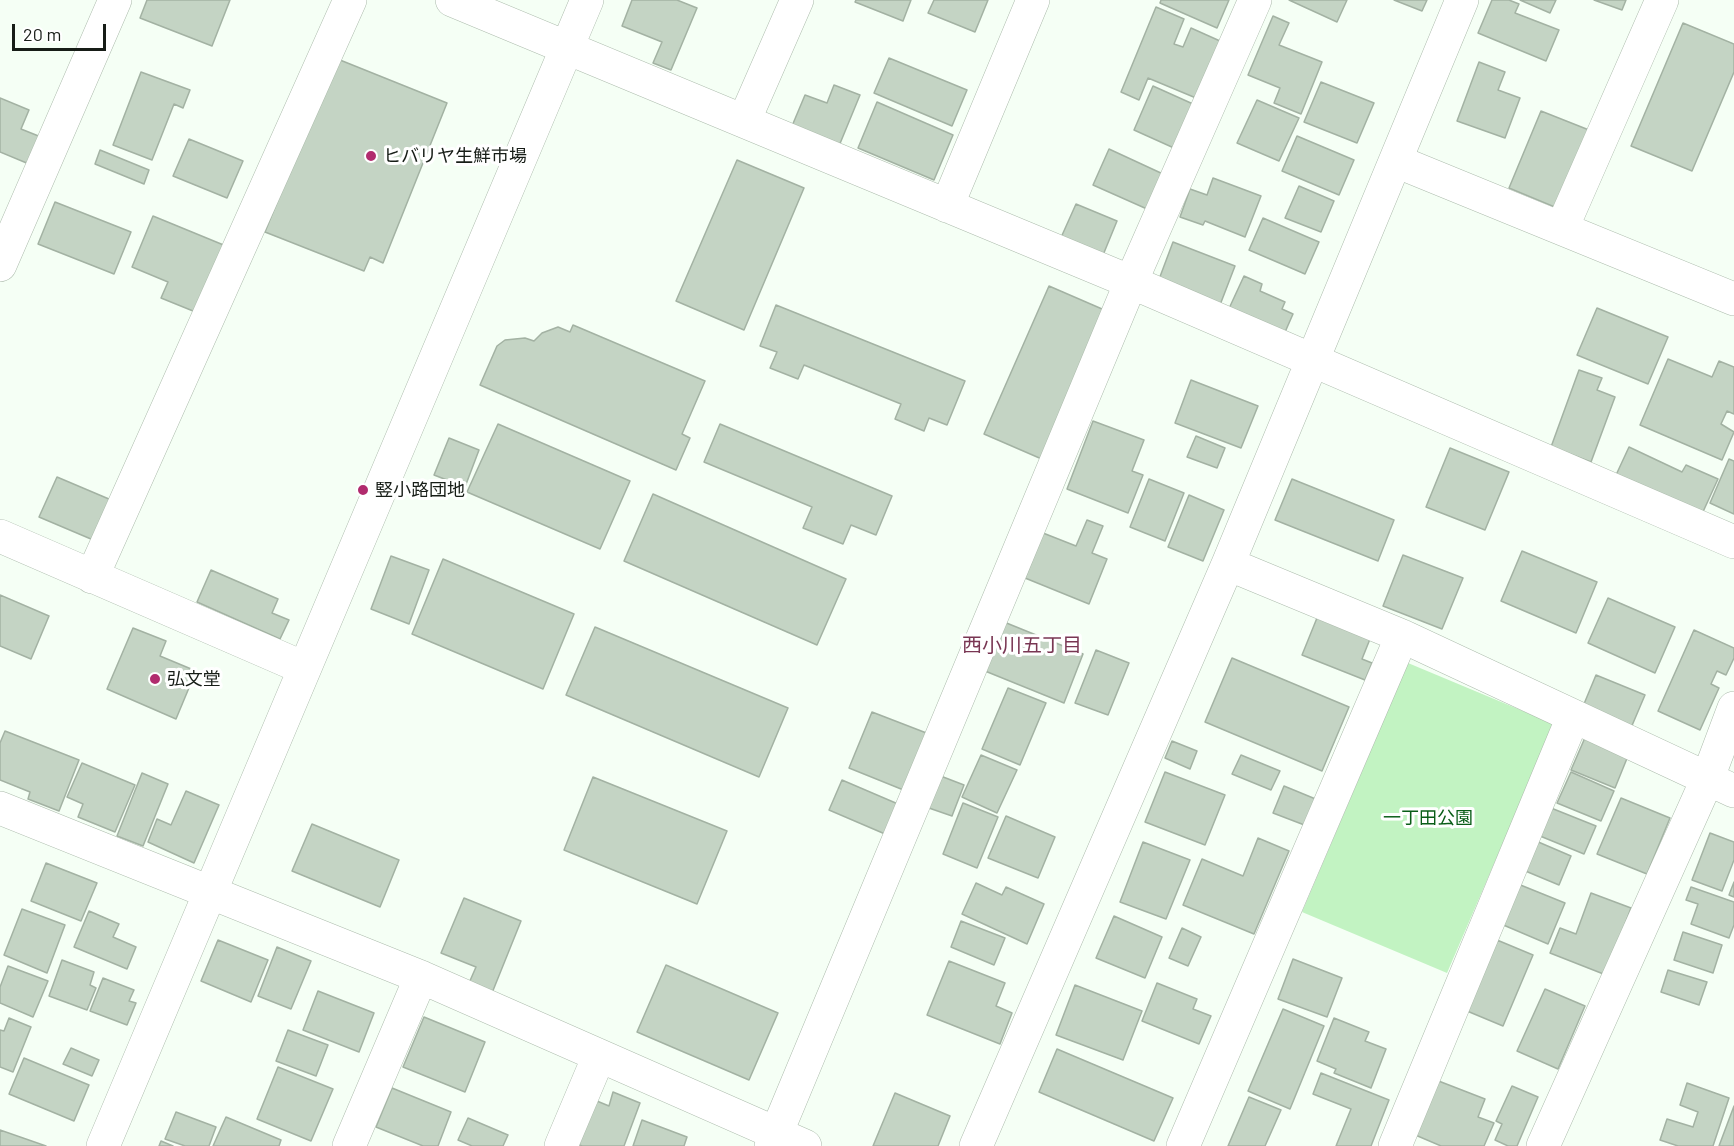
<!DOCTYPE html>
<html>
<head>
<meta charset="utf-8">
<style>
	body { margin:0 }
	#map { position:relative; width:1734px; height:1146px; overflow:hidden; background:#f5fff5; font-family:Barlow,sans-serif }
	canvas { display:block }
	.scale { position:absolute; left:12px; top:24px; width:94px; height:27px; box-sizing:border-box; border:3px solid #171d17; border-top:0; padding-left:8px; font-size:18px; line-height:21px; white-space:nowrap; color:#171d17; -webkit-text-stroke:4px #fff; paint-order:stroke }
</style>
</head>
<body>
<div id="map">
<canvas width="1734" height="1146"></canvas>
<div class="scale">20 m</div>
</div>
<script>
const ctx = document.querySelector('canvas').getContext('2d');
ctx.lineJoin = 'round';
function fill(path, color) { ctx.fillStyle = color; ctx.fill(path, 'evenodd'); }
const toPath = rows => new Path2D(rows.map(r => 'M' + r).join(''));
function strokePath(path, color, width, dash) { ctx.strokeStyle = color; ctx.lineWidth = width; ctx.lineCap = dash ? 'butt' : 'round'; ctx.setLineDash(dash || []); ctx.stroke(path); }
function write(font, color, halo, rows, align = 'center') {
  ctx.font = font + ' Barlow,"Noto Sans JP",sans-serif'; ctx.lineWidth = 6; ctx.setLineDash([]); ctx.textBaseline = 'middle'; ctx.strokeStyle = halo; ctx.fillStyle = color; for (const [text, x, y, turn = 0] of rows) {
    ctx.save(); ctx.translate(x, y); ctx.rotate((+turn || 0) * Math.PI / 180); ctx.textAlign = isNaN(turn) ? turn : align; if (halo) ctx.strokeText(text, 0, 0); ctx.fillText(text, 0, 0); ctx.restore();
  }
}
fill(toPath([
	[1408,663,1554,724,1447,973,1302,912]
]), '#c2f3c2');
const building = toPath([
	[147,0,230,0,212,46,140,18,147,0],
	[632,0,677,0,697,8,671,70,653,63,662,42,622,26,632,0],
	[856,0,911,0,903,21,855,2,856,0],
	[934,0,988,0,975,32,928,13,934,0],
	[1161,0,1229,0,1217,28,1160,3,1161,0],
	[1289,0,1347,0,1337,22,1289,0],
	[1394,0,1427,0,1422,11,1394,0],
	[1492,0,1509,0,1519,4,1515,13,1559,30,1546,61,1478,33,1492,0],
	[1520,0,1556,0,1550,13,1520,0],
	[1594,0,1626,0,1622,10,1594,0],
	[1156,7,1184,19,1174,44,1183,47,1191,28,1220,41,1196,98,1148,78,1139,100,1121,92,1156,7],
	[1273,16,1289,23,1279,45,1322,62,1301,114,1274,103,1280,88,1248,75,1273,16],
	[1683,23,1734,44,1734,72,1692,171,1631,146,1683,23],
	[335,58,447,103,383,263,370,257,364,271,265,232,335,58],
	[889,58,967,90,952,126,874,93,889,58],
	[1479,62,1505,72,1498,90,1520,98,1505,138,1457,121,1479,62],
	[141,72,190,90,183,108,174,104,152,160,113,145,141,72],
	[1321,82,1374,103,1357,143,1304,122,1321,82],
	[834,85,860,95,839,146,792,126,805,95,827,103,834,85],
	[1153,86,1193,104,1174,148,1134,130,1153,86],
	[0,98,29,110,21,129,41,137,29,164,0,152,0,98],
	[1257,100,1299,118,1279,161,1237,143,1257,100],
	[877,102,953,135,934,180,858,148,877,102],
	[1541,111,1589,130,1557,208,1509,188,1541,111],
	[1297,136,1354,160,1339,195,1282,171,1297,136],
	[189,139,243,161,227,198,173,176,189,139],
	[1109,149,1163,174,1147,209,1093,185,1109,149],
	[100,150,149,170,144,184,95,164,100,150],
	[737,160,804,188,744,330,676,301,737,160],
	[1213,178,1261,196,1245,237,1205,221,1203,225,1180,217,1190,189,1207,195,1213,178],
	[1299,186,1334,201,1321,232,1285,218,1299,186],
	[55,202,131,232,114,274,38,244,55,202],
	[1076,204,1117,221,1101,260,1059,242,1076,204],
	[153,216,226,246,198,313,161,298,168,282,132,267,153,216],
	[1263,218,1319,242,1305,274,1249,250,1263,218],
	[1173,242,1235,266,1220,305,1158,282,1173,242],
	[1244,276,1262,284,1260,291,1285,302,1282,309,1293,314,1282,339,1226,315,1244,276],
	[1049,286,1109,312,1044,460,984,434,1049,286],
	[776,305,965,381,947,425,929,418,924,431,895,419,901,404,804,365,798,379,770,368,777,352,760,346,776,305],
	[1597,308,1668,337,1648,384,1577,355,1597,308],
	[573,325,705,381,682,434,690,438,676,470,480,385,497,346,505,340,525,338,534,341,542,333,558,327,570,332,573,325],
	[1668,359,1712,377,1719,361,1734,367,1734,414,1727,411,1721,424,1734,432,1722,460,1640,425,1668,359],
	[1579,370,1602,378,1597,390,1615,397,1591,462,1551,447,1579,370],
	[1191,380,1258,406,1241,448,1175,423,1191,380],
	[1093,421,1144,440,1132,471,1143,475,1128,513,1067,489,1093,421],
	[498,424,630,481,600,549,467,492,498,424],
	[720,424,892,496,876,535,851,525,843,544,803,528,812,507,704,462,720,424],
	[1196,436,1225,448,1217,468,1187,457,1196,436],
	[449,438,479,450,465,487,434,475,449,438],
	[1629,447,1682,472,1686,465,1718,479,1702,514,1616,475,1629,447],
	[1450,448,1509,472,1485,530,1426,507,1450,448],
	[1729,459,1734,461,1734,514,1710,503,1729,459],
	[57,477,116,502,98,542,39,517,57,477],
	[1149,479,1184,493,1165,541,1130,527,1149,479],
	[1292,479,1394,520,1378,561,1275,520,1292,479],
	[653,494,846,579,817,645,624,561,653,494],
	[1189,495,1224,510,1203,561,1168,547,1189,495],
	[1087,520,1103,526,1092,553,1107,559,1089,604,1025,578,1043,533,1076,546,1087,520],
	[1522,551,1597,582,1576,633,1501,601,1522,551],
	[1403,555,1463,578,1442,629,1383,606,1403,555],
	[391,556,429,570,409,624,371,609,391,556],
	[443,559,574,614,543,689,412,634,443,559],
	[211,570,278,599,272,613,289,620,280,639,197,602,211,570],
	[0,595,49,616,31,659,0,646,0,595],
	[1608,598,1675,627,1655,673,1588,643,1608,598],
	[1319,613,1372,634,1362,659,1372,663,1365,680,1302,655,1319,613],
	[1004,622,1083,654,1064,703,985,671,1004,622],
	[595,627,788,708,759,777,566,695,595,627],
	[133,628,166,641,160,656,196,671,176,719,107,689,133,628],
	[1694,630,1734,648,1734,658,1726,675,1717,671,1711,684,1719,688,1700,730,1658,711,1694,630],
	[1096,650,1129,663,1108,715,1075,703,1096,650],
	[1232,658,1349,707,1322,771,1205,722,1232,658],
	[1596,675,1645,695,1628,735,1579,716,1596,675],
	[1008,688,1046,703,1020,765,982,749,1008,688],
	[872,712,929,734,906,791,849,768,872,712],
	[5,731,79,760,59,811,28,799,30,792,0,780,0,743,5,731],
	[1587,733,1630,751,1615,788,1571,770,1587,733],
	[1172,741,1197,751,1190,769,1165,758,1172,741],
	[981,755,1017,770,997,813,962,797,981,755],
	[1241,755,1280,771,1271,790,1232,774,1241,755],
	[82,763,135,785,115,832,78,817,83,804,67,797,82,763],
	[1165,772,1225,795,1205,845,1145,822,1165,772],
	[1571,772,1614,791,1601,821,1557,803,1571,772],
	[142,773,168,784,143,846,117,836,142,773],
	[938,775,964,785,952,816,926,807,938,775],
	[593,777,727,831,697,904,564,850,593,777],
	[842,780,898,804,885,834,829,810,842,780],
	[1284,786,1318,800,1307,826,1273,813,1284,786],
	[186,791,219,805,194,863,148,842,157,819,171,825,186,791],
	[1621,798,1670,818,1647,874,1597,854,1621,798],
	[963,803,998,817,977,868,943,854,963,803],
	[1551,808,1596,826,1584,854,1540,836,1551,808],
	[1006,816,1055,837,1038,878,988,858,1006,816],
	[312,824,399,860,380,907,292,871,312,824],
	[1710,833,1734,842,1734,860,1722,891,1692,880,1710,833],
	[1258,838,1289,851,1254,934,1183,905,1202,859,1243,876,1258,838],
	[1536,841,1571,856,1559,885,1523,870,1536,841],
	[1143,842,1190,860,1166,919,1120,902,1143,842],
	[46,863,97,883,81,921,31,901,46,863],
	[1734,882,1734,897,1729,895,1734,882],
	[976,883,1002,895,1006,887,1044,904,1027,944,962,914,976,883],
	[1518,884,1565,903,1548,944,1501,924,1518,884],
	[1691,887,1734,902,1734,925,1729,938,1691,924,1698,904,1686,900,1691,887],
	[1591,893,1631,908,1606,975,1550,953,1560,928,1576,934,1591,893],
	[464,898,521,921,492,993,469,983,476,967,441,953,464,898],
	[22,909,65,925,47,973,4,955,22,909],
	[89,911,119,924,113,937,136,947,127,969,74,947,89,911],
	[1114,916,1162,937,1145,978,1096,958,1114,916],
	[961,921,1005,938,994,965,951,947,961,921],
	[1182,928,1201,937,1188,966,1169,958,1182,928],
	[1683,932,1722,945,1713,973,1674,960,1683,932],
	[218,940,268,960,251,1002,201,981,218,940],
	[1497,940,1533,955,1503,1026,1467,1011,1497,940],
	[277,947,311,961,291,1009,258,996,277,947],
	[1293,959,1342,978,1327,1017,1278,999,1293,959],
	[62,960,94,972,90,985,96,988,87,1010,49,996,62,960],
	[949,961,1005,983,996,1006,1012,1013,1000,1044,927,1015,949,961],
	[666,965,778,1013,749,1080,637,1032,666,965],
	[8,966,48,981,33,1017,0,1003,0,987,8,966],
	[1668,970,1707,982,1699,1005,1661,992,1668,970],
	[103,978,134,990,129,1001,136,1003,127,1025,90,1011,103,978],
	[1157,983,1197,999,1193,1009,1211,1016,1199,1044,1142,1021,1157,983],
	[1075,985,1142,1011,1123,1060,1056,1035,1075,985],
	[1545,989,1585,1006,1558,1069,1517,1051,1545,989],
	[318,991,374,1013,359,1052,303,1030,318,991],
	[1283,1009,1324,1026,1290,1109,1248,1091,1283,1009],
	[424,1017,485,1042,465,1092,403,1067,424,1017],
	[9,1018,31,1027,13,1072,0,1067,0,1030,4,1031,9,1018],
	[1334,1018,1369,1032,1365,1041,1386,1049,1371,1088,1334,1073,1336,1069,1317,1061,1334,1018],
	[288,1030,328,1045,316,1076,276,1061,288,1030],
	[71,1048,99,1060,92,1076,63,1064,71,1048],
	[1057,1049,1173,1098,1154,1141,1039,1092,1057,1049],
	[24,1058,89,1085,74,1121,9,1094,24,1058],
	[278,1067,333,1089,311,1141,257,1119,278,1067],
	[1321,1073,1389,1100,1371,1146,1336,1146,1351,1109,1313,1094,1321,1073],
	[1436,1080,1485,1099,1478,1117,1494,1123,1484,1146,1441,1146,1413,1134,1436,1080],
	[1687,1083,1729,1098,1713,1146,1678,1146,1660,1140,1667,1119,1693,1127,1698,1112,1680,1105,1687,1083],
	[1512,1086,1538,1097,1517,1146,1508,1146,1495,1140,1502,1124,1496,1121,1512,1086],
	[392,1088,451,1112,438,1146,423,1146,376,1127,392,1088],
	[613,1092,640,1103,624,1146,582,1146,575,1143,592,1099,609,1106,613,1092],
	[895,1093,950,1116,938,1146,873,1146,895,1093],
	[1249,1097,1281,1110,1265,1146,1228,1146,1249,1097],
	[1734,1106,1734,1146,1719,1146,1734,1106],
	[176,1112,216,1127,209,1146,185,1146,165,1139,176,1112],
	[226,1117,281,1140,279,1146,213,1146,226,1117],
	[468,1118,508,1135,503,1146,472,1146,458,1140,468,1118],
	[642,1120,687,1137,684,1146,633,1146,642,1120],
	[0,1130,46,1146,0,1146,0,1130],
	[161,1141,173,1146,159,1146,161,1141]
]);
fill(building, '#c4d4c4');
strokePath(building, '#a3b2a3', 1.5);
const minor = toPath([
	[452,0,1131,282,1734,542],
	[744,121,797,0],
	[1396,161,1734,299],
	[947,206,1033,0],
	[1562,228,1662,0],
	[0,265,115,0],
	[0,536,304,668],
	[1228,564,1402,636,1734,791],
	[92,577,350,0],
	[0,808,421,977,805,1146],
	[103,1146,587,0],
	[349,1146,421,977],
	[561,1146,599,1056],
	[771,1146,1131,282,1255,0],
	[976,1146,1228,564,1462,0],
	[1183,1146,1402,636],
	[1395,1146,1573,717],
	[1543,1146,1707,780,1734,708]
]);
strokePath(minor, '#adbcad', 34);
strokePath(minor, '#fff', 33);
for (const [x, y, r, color] of [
	[371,156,6,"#b12b6e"],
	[363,490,6,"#b12b6e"],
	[155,679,6,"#b12b6e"]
]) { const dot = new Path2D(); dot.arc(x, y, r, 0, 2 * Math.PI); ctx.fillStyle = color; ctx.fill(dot); strokePath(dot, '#fff', 2); }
write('18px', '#171d17', '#fff', [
	["ヒバリヤ生鮮市場",383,156],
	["竪小路団地",375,490],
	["弘文堂",167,679]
], 'left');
write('18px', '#095d17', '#fff', [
	["一丁田公園",1428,818]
]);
write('20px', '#793653', '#fff', [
	["西小川五丁目",1022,645]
]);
</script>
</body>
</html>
